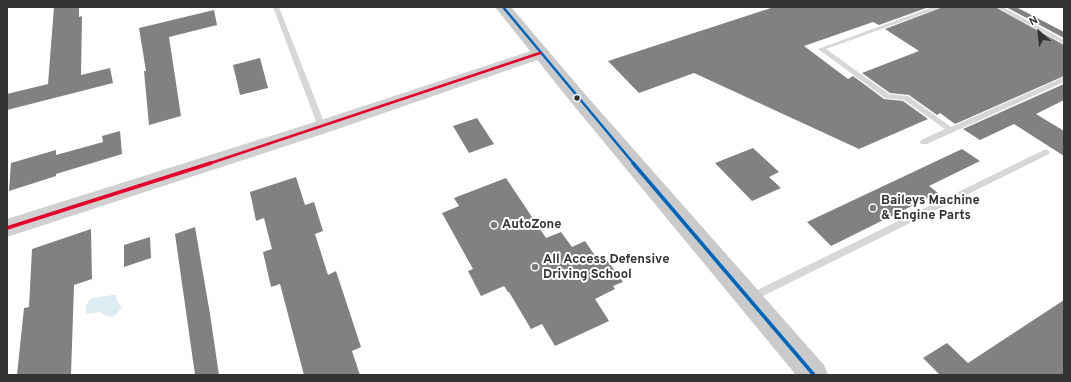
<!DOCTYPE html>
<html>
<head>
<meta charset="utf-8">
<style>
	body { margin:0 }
	#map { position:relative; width:1071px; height:382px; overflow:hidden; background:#fff; font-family:Overpass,sans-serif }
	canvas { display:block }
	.frame { position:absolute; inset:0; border:8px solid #333; pointer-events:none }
	.north { position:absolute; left:1019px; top:12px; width:40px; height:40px; -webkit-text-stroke:3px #fff; paint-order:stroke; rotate:333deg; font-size:11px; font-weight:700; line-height:16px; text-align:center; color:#333 }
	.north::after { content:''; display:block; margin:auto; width:14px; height:18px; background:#333; clip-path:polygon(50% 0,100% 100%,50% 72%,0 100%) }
</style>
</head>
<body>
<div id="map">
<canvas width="1071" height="382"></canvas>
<div class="frame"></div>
<div class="north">N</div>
</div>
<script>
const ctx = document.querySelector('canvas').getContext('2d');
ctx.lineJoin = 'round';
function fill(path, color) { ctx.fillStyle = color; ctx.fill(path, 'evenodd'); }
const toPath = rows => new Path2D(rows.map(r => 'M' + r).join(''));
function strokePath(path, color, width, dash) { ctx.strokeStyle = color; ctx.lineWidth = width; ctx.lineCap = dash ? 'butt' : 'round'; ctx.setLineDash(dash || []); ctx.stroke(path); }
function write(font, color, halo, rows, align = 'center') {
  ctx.font = font + ' Overpass,sans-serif'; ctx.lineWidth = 4; ctx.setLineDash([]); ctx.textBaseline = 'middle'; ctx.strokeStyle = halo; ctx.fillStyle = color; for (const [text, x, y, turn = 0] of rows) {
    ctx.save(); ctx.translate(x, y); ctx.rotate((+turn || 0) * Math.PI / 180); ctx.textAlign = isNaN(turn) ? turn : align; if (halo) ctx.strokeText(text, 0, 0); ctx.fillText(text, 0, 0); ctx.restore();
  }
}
fill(toPath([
	[113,295,116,295,117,301,122,307,116,315,110,317,99,312,86,314,86,306,89,301,93,298]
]), '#ddebf3');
fill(toPath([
	[54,7,79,7,79,17,82,16,81,75,110,68,113,83,7,110,7,94,48,84],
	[774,7,929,7,879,25,873,22,804,46,848,79,853,76,884,99,903,101,928,119,859,149,694,73,639,93,608,61],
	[943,7,995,7,1064,45,1064,76,955,124,940,113,937,115,909,95,890,93,862,73,919,51,885,29],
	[1006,7,1016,7,1064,32,1064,38],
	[214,10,217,25,169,37,181,116,149,125,144,71,146,71,139,28],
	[260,58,268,88,240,95,233,65],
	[1064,84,1064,100,1036,114,1064,131,1064,156,1014,124,980,140,963,129],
	[477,118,494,144,469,153,453,126],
	[120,131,122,154,56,174,56,176,9,191,11,163,56,150,56,155,103,142,102,136],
	[753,148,779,172,769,177,781,188,752,201,715,163],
	[962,149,980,161,929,186,938,193,831,246,807,222],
	[296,177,305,205,314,202,323,231,315,234,328,275,336,271,361,347,352,351,360,375,304,375,280,284,271,287,263,252,272,249,264,218,256,221,250,192],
	[506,178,546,238,561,232,572,247,585,241,600,263,607,260,623,282,613,286,615,289,595,299,609,321,555,346,542,324,531,329,509,292,508,292,504,286,481,296,468,271,473,269,442,213,459,206,454,198],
	[195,227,210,314,219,375,195,375,175,234],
	[91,229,92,279,74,285,71,375,17,375,24,308,29,307,32,249],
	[150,237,151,258,124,267,124,245],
	[1064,300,1064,375,940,375,923,358,947,343,968,363]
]), '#818181');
fill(toPath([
	[273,7,279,7,326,127,325,129,322,129,318,127,273,7],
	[933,7,942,7,826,49,889,94,908,96,951,127,1064,77,1064,82,927,144,921,144,920,142,921,140,945,129,904,100,885,98,818,49,933,7],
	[996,7,1003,7,1064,40,1064,44,996,7],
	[1046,149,1050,152,1049,154,755,300,752,301,749,300,747,297,749,294,1046,149]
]), '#d7d7d7');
fill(toPath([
	[540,48,546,49,549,53,546,57,329,132,7,237,7,219,315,122,540,48]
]), '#d0d0d0');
fill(toPath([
	[495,7,511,7,584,93,824,365,828,375,796,375,570,101,495,7]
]), '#cacaca');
strokePath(toPath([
	[503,7,634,164]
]), '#0065bd', 2.5);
strokePath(toPath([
	[633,163,814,375]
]), '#0065bd', 3.5);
strokePath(toPath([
	[208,164,540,53]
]), '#e4002b', 2.5);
strokePath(toPath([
	[7,228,211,163]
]), '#e4002b', 3.5);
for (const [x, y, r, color] of [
	[577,98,3.5,"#333"],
	[873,208,4,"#7a7a7a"],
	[494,225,4,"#7a7a7a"],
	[535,267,4,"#7a7a7a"]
]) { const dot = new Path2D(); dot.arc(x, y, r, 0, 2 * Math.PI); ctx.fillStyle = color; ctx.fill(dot); strokePath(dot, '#fff', 1.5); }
write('bold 13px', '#333', '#fff', [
	["Baileys Machine",881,201],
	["& Engine Parts",881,216],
	["AutoZone",502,225],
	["All Access Defensive",543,260],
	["Driving School",543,275]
], 'left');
</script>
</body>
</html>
